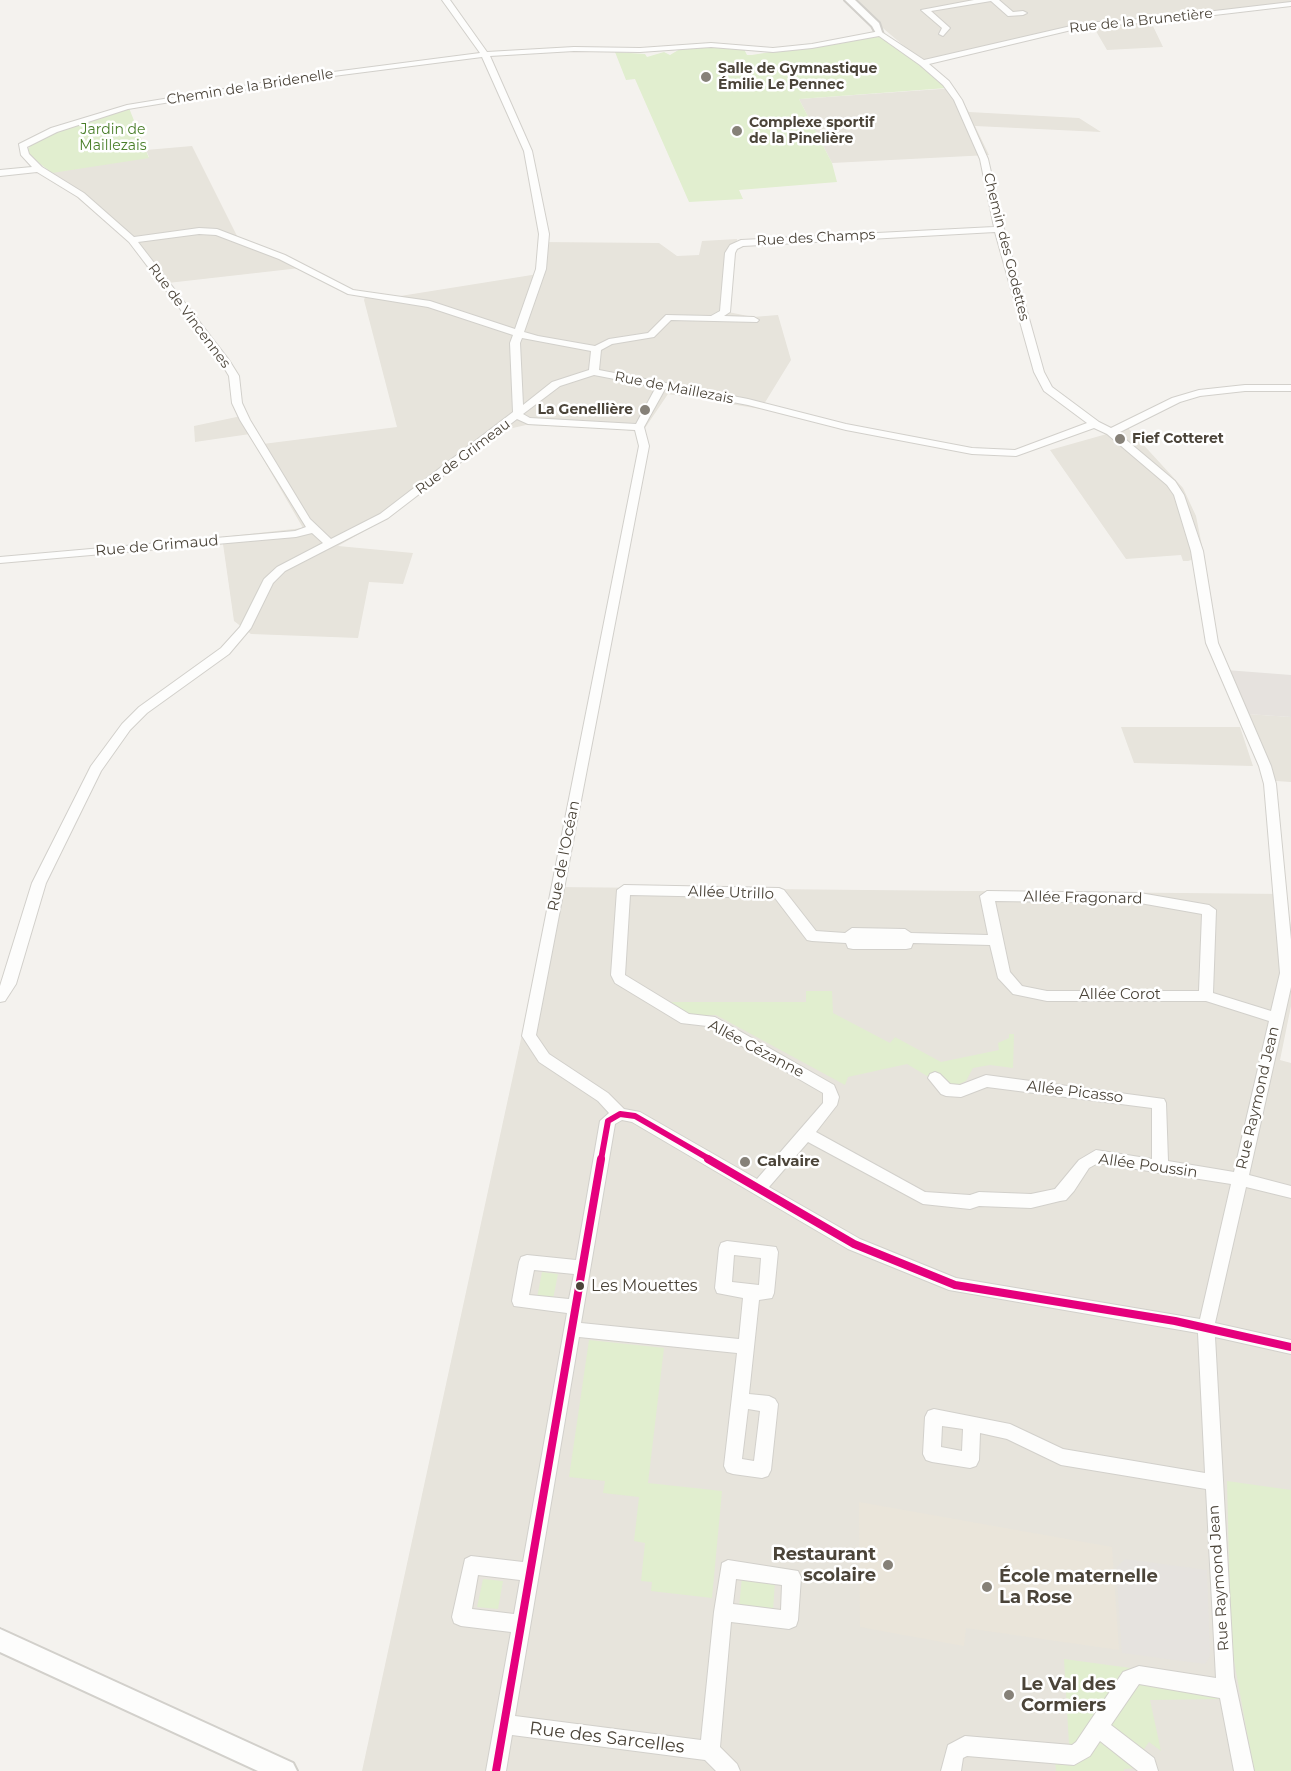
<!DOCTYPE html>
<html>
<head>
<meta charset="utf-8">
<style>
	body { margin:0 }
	canvas { display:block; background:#f4f2ee }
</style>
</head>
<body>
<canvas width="1291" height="1771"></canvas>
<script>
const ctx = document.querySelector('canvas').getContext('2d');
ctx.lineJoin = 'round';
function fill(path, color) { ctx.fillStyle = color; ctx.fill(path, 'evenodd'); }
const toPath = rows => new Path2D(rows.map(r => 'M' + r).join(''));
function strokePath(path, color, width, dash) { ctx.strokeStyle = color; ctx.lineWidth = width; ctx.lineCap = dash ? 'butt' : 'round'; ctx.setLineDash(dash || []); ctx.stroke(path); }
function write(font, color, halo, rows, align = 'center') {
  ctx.font = font + ' Montserrat,sans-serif'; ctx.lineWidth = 5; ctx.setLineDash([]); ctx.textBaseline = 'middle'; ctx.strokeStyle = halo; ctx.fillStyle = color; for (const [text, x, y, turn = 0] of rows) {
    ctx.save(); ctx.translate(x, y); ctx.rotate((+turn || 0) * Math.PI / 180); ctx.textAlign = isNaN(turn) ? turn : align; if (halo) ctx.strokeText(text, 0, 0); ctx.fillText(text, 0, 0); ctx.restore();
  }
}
fill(toPath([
	[850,0,1291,0,1291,5,1151,22,1163,47,1107,50,1093,26,1067,30,925,64],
	[955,88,969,112,1079,118,1101,132,975,126,989,155,832,163,799,99],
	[192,146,238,238,309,267,159,284,128,241,66,188,43,174,149,157,146,150],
	[737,239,728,312,753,317,778,315,791,360,761,409,668,394,645,428,645,433,620,429,526,425,504,430,389,517,338,546,413,553,403,584,369,582,358,638,251,634,234,621,222,537,303,528,255,445,397,427,364,300,366,294,394,297,538,274,540,242,659,243,677,256,699,255,702,241],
	[246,415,257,433,195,442,194,426],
	[1128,428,1183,488,1196,516,1204,556,1188,561,1183,561,1181,555,1126,559,1050,450],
	[1247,714,1291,717,1291,782,1276,781],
	[1121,727,1240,727,1253,766,1134,763],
	[554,887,1286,894,1291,928,1291,1006,1280,1060,1291,1063,1291,1771,362,1771]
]), '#e7e4dc');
fill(toPath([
	[1226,670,1291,675,1291,717,1247,714]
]), '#e6e2de');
fill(toPath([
	[859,1502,1112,1547,1119,1650,966,1628,964,1646,860,1627]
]), '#eae5da');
fill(toPath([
	[879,34,921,64,947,88,799,99,832,163,837,182,739,190,743,199,689,202,635,79,626,80,615,52,645,54,647,57,664,52,670,55,680,49,724,47,744,49,747,55,752,55],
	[129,108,149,158,52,173,30,156,27,150,33,143,75,124],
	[806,991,832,991,833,1013,890,1043,895,1037,941,1062,999,1050,998,1043,1009,1038,1009,1034,1014,1034,1013,1068,990,1065,973,1068,966,1081,957,1085,945,1083,935,1073,927,1076,907,1064,848,1077,845,1085,716,1015,690,1016,671,1002,806,1002],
	[542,1272,558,1274,553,1299,537,1298],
	[589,1340,664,1348,648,1483,722,1491,712,1598,651,1591,652,1582,641,1581,645,1543,634,1541,639,1497,603,1493,605,1481,569,1477],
	[1227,1481,1291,1490,1291,1771,1254,1771,1231,1644],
	[742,1577,775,1581,773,1611,739,1607],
	[483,1579,503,1581,498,1609,477,1607],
	[1064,1659,1138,1669,1221,1693,1222,1699,1150,1700,1161,1751,1149,1742,1142,1752,1138,1768,1124,1769,1124,1771,1056,1771,1055,1760,1070,1761]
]), '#e1eecf');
fill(toPath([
	[1125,1559,1207,1570,1210,1656,1205,1664,1122,1653,1116,1568]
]), '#e6e3df');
const minor = toPath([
	[442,0,450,0,487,52,574,47,640,48,711,43,773,48,812,44,880,31,924,60,1084,23,1155,18,1291,2,1291,6,1155,22,1084,27,929,64,949,81,962,100,988,159,1004,229,1044,372,1052,387,1099,422,1111,428,1172,398,1199,390,1245,385,1291,385,1291,391,1245,391,1200,396,1180,402,1118,433,1175,481,1184,495,1203,551,1218,643,1271,766,1276,784,1291,940,1291,987,1249,1175,1291,1186,1291,1198,1246,1187,1215,1323,1291,1340,1291,1354,1215,1337,1234,1677,1254,1771,1234,1771,1220,1698,1139,1684,1111,1725,1154,1758,1158,1771,1138,1771,1100,1741,1090,1756,1074,1765,967,1756,963,1758,961,1771,941,1771,948,1745,965,1736,1072,1745,1076,1742,1123,1672,1139,1666,1216,1678,1206,1489,1061,1465,1007,1439,980,1433,979,1460,976,1466,970,1468,932,1462,926,1460,923,1454,925,1417,928,1411,934,1409,1010,1424,1063,1449,1205,1473,1198,1333,949,1290,848,1249,632,1122,622,1120,615,1124,581,1323,739,1339,743,1298,717,1293,715,1288,719,1248,721,1243,727,1241,776,1247,778,1252,774,1293,772,1298,759,1300,749,1394,769,1396,775,1399,778,1404,771,1470,768,1476,762,1478,733,1474,727,1472,724,1466,737,1353,579,1337,515,1716,701,1740,714,1612,722,1563,728,1560,798,1571,801,1577,798,1620,796,1626,789,1629,731,1622,720,1747,737,1764,740,1771,716,1771,705,1760,512,1735,506,1771,486,1771,511,1632,461,1626,454,1623,452,1617,465,1559,471,1556,523,1562,567,1313,514,1306,512,1301,519,1262,521,1257,527,1255,576,1260,600,1121,609,1113,598,1101,539,1062,522,1036,639,446,635,430,528,424,517,419,388,518,285,571,273,583,251,628,229,654,147,713,130,730,101,771,46,883,16,984,5,1001,0,1002,0,986,32,883,91,766,122,724,139,707,221,648,240,627,264,579,277,567,323,543,312,533,296,537,0,563,0,557,295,531,306,527,240,420,232,403,229,376,220,361,129,242,78,197,37,172,0,176,0,170,32,167,21,155,19,144,51,128,127,105,310,75,480,53,442,0],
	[879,36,920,65,943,85,954,100,980,159,994,227,741,240,730,245,725,253,720,311,711,316,666,315,648,333,609,339,595,346,538,336,524,332,546,269,549,234,532,151,490,56,574,51,640,52,711,47,773,52,812,48,879,36],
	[482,57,524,151,539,234,536,269,515,329,430,301,353,290,285,255,217,229,199,228,134,237,84,193,42,167,29,154,27,147,57,132,128,109,310,79,482,57],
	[995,232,1034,372,1044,391,1087,423,1015,450,972,448,846,424,748,399,599,370,601,350,612,344,654,337,671,320,757,322,759,320,754,317,724,316,730,312,735,253,737,249,743,246,995,232],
	[199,234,216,235,279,259,348,294,428,307,513,335,510,343,513,412,380,514,331,539,310,519,250,420,242,403,239,376,229,360,138,242,199,234],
	[522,338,591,351,589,370,552,382,523,405,520,343,522,338],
	[594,375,656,387,636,424,530,418,523,414,560,386,594,375],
	[665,389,748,405,846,430,972,454,1016,456,1094,428,1107,434,1167,485,1174,495,1191,551,1206,643,1259,766,1264,784,1280,973,1271,1011,1213,993,1216,910,1209,905,1140,893,987,891,980,896,988,935,911,933,905,929,852,928,845,933,816,931,784,890,779,888,624,885,617,890,611,975,615,983,681,1023,707,1026,823,1093,823,1103,757,1179,640,1112,624,1109,608,1093,549,1054,536,1035,649,446,644,427,665,389],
	[630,895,775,898,807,940,812,941,846,943,848,948,853,949,906,949,911,948,913,943,990,945,998,978,1013,994,1018,995,1047,1001,1206,1001,1269,1021,1234,1172,1168,1161,1166,1103,1164,1099,986,1075,960,1085,950,1084,940,1074,935,1072,930,1074,928,1078,941,1094,946,1096,961,1097,987,1087,1152,1108,1152,1159,1096,1150,1079,1160,1055,1189,1031,1194,979,1192,970,1195,925,1192,816,1132,837,1105,839,1097,834,1085,715,1017,689,1014,625,975,630,895],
	[995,901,1140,903,1202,914,1199,991,1047,991,1022,986,1010,972,995,901],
	[808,1142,923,1204,970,1209,979,1206,1031,1208,1060,1201,1066,1200,1074,1191,1089,1168,1098,1163,1231,1184,1200,1319,956,1278,860,1239,769,1187,808,1142],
	[734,1255,761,1258,759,1285,732,1282,734,1255],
	[534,1270,574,1274,569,1299,529,1295,534,1270],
	[748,1409,760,1411,754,1461,742,1459,748,1409],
	[942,1426,963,1429,962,1451,941,1447,942,1426],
	[478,1575,520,1580,514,1614,472,1609,478,1575],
	[736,1579,782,1585,781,1610,733,1604,736,1579],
	[974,0,999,0,1013,12,1023,11,1027,13,1023,15,1008,16,991,1,931,11,950,28,943,36,939,34,942,28,921,10,974,0]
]);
const tertiary = toPath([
	[845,0,855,0,879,23,883,35,877,35,872,26,845,0],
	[0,1629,293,1763,297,1771,258,1771,0,1652,0,1629]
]);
strokePath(minor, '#d2d0cb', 2);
strokePath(tertiary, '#d2d0cb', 4);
fill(minor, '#fdfdfc');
fill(tertiary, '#fdfdfc');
strokePath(toPath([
	[601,1160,608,1121,620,1114,635,1116,711,1160]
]), '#e5007d', 6);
strokePath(toPath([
	[708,1159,854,1244,955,1285,1175,1321,1291,1347],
	[496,1771,601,1159]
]), '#e5007d', 8);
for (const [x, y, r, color] of [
	[706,77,6,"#868178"],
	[737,131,6,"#868178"],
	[645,410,6,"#868178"],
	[1120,439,6,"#868178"],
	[745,1162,6,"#868178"],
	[580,1286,5,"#4b4439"],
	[888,1565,6,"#868178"],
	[987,1587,6,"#868178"],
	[1009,1695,6,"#868178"]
]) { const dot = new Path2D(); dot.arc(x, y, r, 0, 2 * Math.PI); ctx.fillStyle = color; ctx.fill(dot); strokePath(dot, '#fff', 2); }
write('14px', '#4b4439', '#fff', [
	["Rue de la Brunetière",1141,21,-6],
	["Chemin de la Bridenelle",250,87,-9],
	["Rue des Champs",816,238,-3],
	["Chemin des Godettes",1006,247,76],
	["Rue de Vincennes",189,316,53],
	["Rue de Maillezais",674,388,11],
	["Rue de Grimeau",463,457,-37]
]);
write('bold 14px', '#4b4439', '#fff', [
	["Salle de Gymnastique",718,69],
	["Émilie Le Pennec",718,85],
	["Complexe sportif",749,123],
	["de la Pinelière",749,139],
	["La Genellière",633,410,"right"],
	["Fief Cotteret",1132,439]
], 'left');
write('14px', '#4a7f2a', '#fff', [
	["Jardin de",113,130],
	["Maillezais",113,146]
]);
write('15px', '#4b4439', '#fff', [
	["Rue de Grimaud",157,546,-5],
	["Rue de l'Océan",564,856,-79],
	["Allée Utrillo",731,893,2],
	["Allée Fragonard",1083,898,1],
	["Allée Corot",1120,995],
	["Allée Cézanne",756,1049,28],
	["Allée Picasso",1075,1092,7],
	["Rue Raymond Jean",1258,1098,-77],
	["Allée Poussin",1148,1166,8],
	["Rue Raymond Jean",1219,1578,-94]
]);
write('bold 15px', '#4b4439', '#fff', [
	["Calvaire",757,1162]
], 'left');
write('16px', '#4b4439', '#fff', [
	["Les Mouettes",591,1286]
], 'left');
write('bold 18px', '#4b4439', '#fff', [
	["Restaurant",876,1555,"right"],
	["scolaire",876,1576,"right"],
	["École maternelle",999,1577],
	["La Rose",999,1598],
	["Le Val des",1021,1685],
	["Cormiers",1021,1706]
], 'left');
write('18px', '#4b4439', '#fff', [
	["Rue des Sarcelles",607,1738,7]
]);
</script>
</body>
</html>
